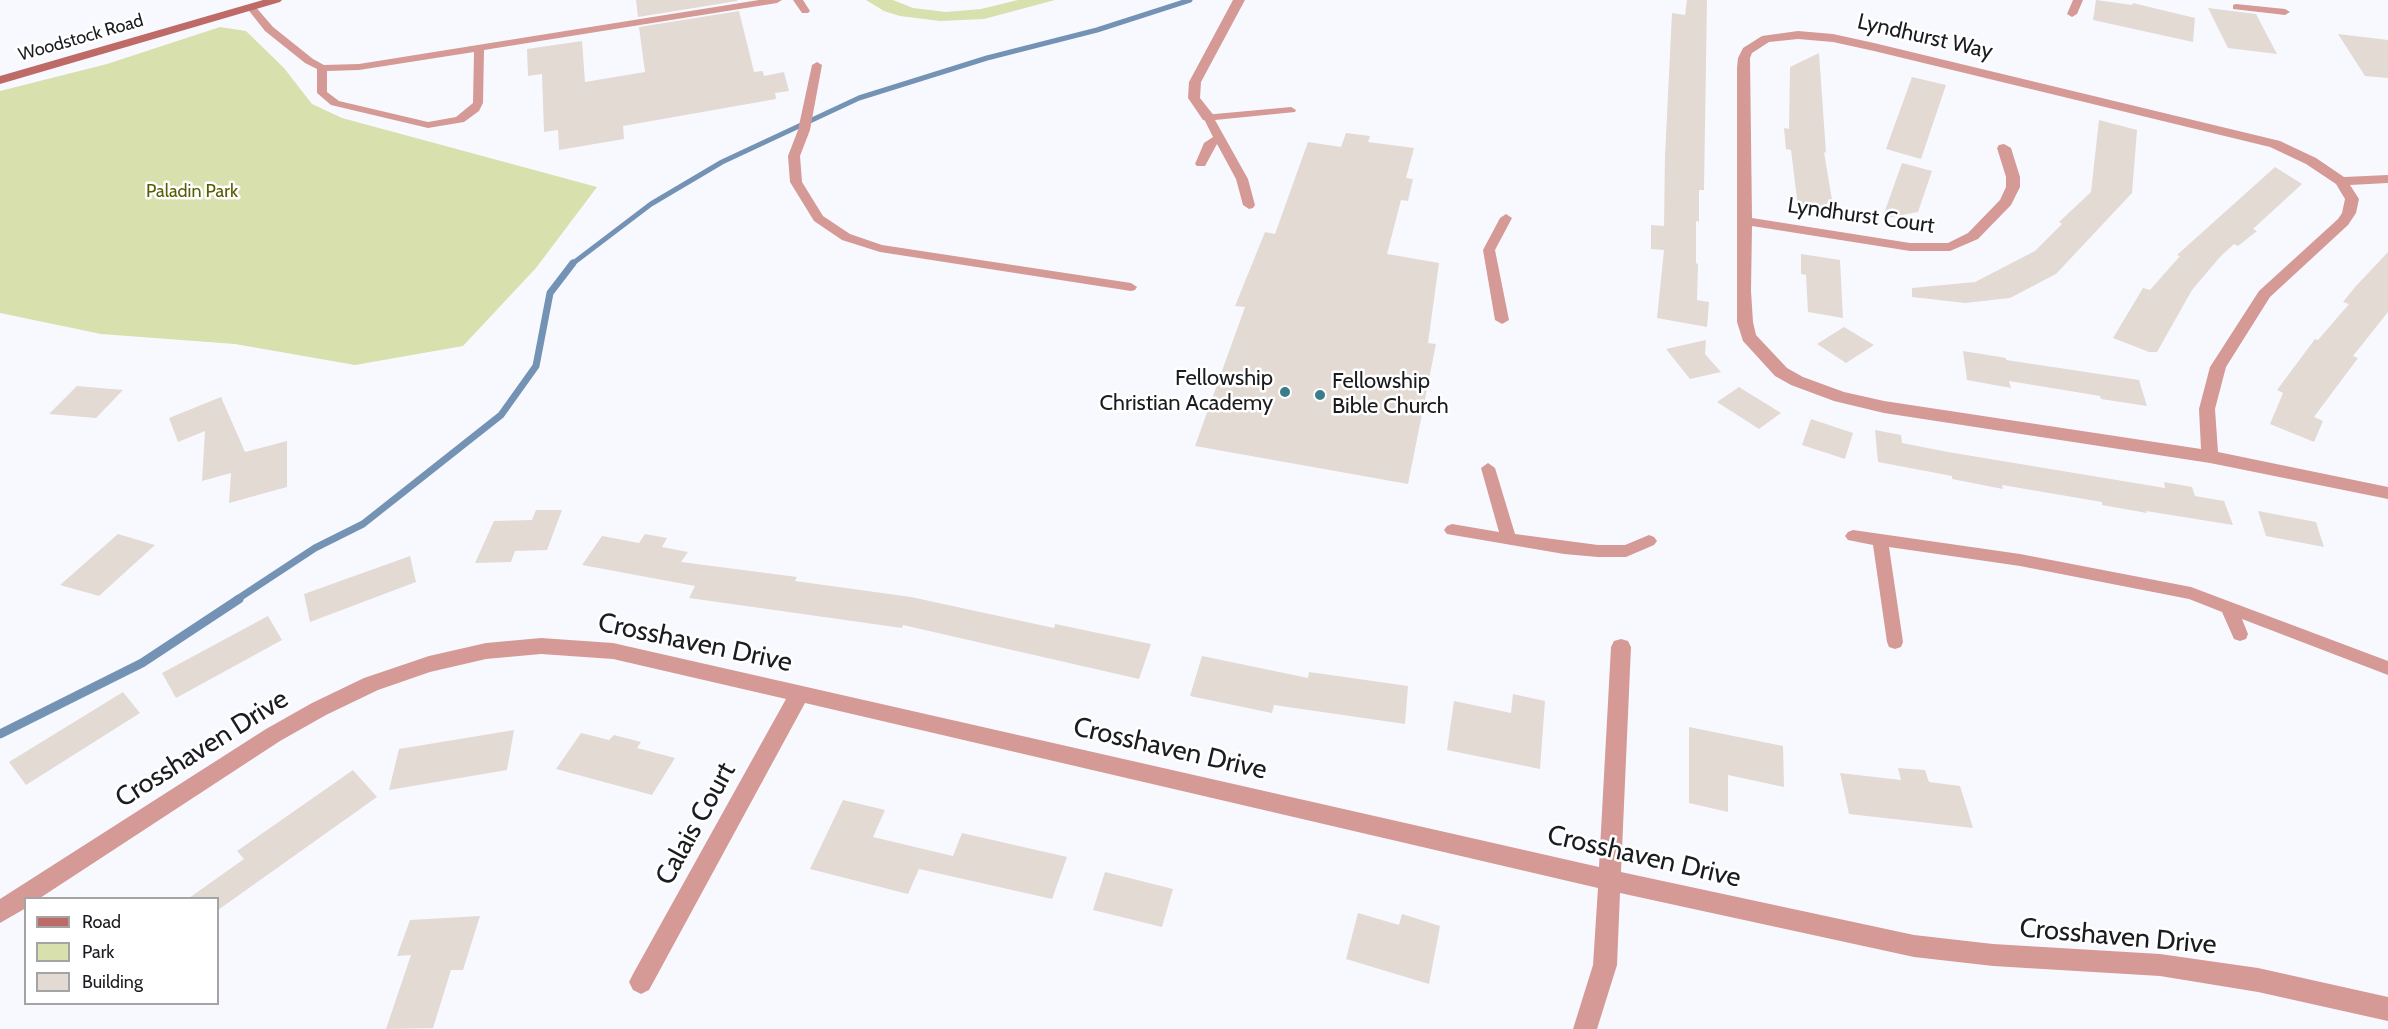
<!DOCTYPE html>
<html>
<head>
<meta charset="utf-8">
<style>
	body { margin:0 }
	#map { position:relative; width:2388px; height:1029px; overflow:hidden; background:#f8f9ff; font-family:Cabin,sans-serif }
	canvas { display:block }
	.legend { position:absolute; left:24px; top:897px; width:195px; height:108px; box-sizing:border-box; background:#fff; border:2px solid #a4a4a5; margin:0; padding:8px 10px; list-style:none; font-size:18px; color:#1b1c1f }
	.legend li { display:flex; align-items:center; gap:12px; height:30px }
	.legend b { width:30px; border:2px solid #a4a4a5 }
</style>
</head>
<body>
<div id="map">
<canvas width="2388" height="1029"></canvas>
<ul class="legend">
<li><b style="height:8px;background:#be6a67"></b>Road</li>
<li><b style="height:16px;background:#d8e0ad"></b>Park</li>
<li><b style="height:16px;background:#e3dad4"></b>Building</li>
</ul>
</div>
<script>
const ctx = document.querySelector('canvas').getContext('2d');
ctx.lineJoin = 'round';
function fill(path, color) { ctx.fillStyle = color; ctx.fill(path, 'evenodd'); }
const toPath = rows => new Path2D(rows.map(r => 'M' + r).join(''));
function strokePath(path, color, width, dash) { ctx.strokeStyle = color; ctx.lineWidth = width; ctx.lineCap = dash ? 'butt' : 'round'; ctx.setLineDash(dash || []); ctx.stroke(path); }
function write(font, color, halo, rows, align = 'center') {
  ctx.font = font + ' Cabin,sans-serif'; ctx.lineWidth = 5; ctx.setLineDash([]); ctx.textBaseline = 'middle'; ctx.strokeStyle = halo; ctx.fillStyle = color; for (const [text, x, y, turn = 0] of rows) {
    ctx.save(); ctx.translate(x, y); ctx.rotate((+turn || 0) * Math.PI / 180); ctx.textAlign = isNaN(turn) ? turn : align; if (halo) ctx.strokeText(text, 0, 0); ctx.fillText(text, 0, 0); ctx.restore();
  }
}
fill(toPath([
	[866,0,893,0,913,8,946,12,981,9,1018,0,1055,0,984,19,940,21,900,16,884,11],
	[220,27,246,31,284,68,312,104,342,118,597,187,536,268,463,346,355,365,235,344,101,334,0,313,0,91,107,64]
]), '#d8e0ad');
strokePath(toPath([
	[572,264,651,204,722,162,859,98,987,58,1097,30,1190,0]
]), '#7493b4', 5);
strokePath(toPath([
	[236,600,315,548,363,524,501,415,536,366,550,293,573,263]
]), '#7493b4', 7);
strokePath(toPath([
	[0,734,142,663,239,599]
]), '#7493b4', 9);
fill(toPath([
	[636,0,737,0,737,1,638,17],
	[1687,0,1707,0,1704,190,1699,190,1699,222,1696,221,1696,263,1698,264,1697,300,1709,302,1707,327,1657,318,1664,250,1651,249,1651,225,1664,226,1665,156,1672,13,1685,15],
	[2096,0,2132,5,2133,3,2195,18,2193,42,2093,20],
	[2208,8,2256,14,2277,54,2228,48],
	[739,11,754,72,763,71,764,76,784,72,789,91,775,93,776,99,623,126,624,139,559,150,558,130,544,132,542,74,528,76,527,49,582,41,585,82,645,72,639,27],
	[2338,34,2388,40,2388,78,2365,76],
	[1819,53,1826,153,1824,152,1834,212,1798,207,1791,150,1786,149,1784,128,1789,129,1790,67],
	[1912,77,1946,85,1921,159,1886,149],
	[2099,120,2137,130,2132,193,2056,274,2010,298,1965,303,1912,297,1912,288,1975,282,2035,251,2062,224,2059,222,2091,192],
	[1346,133,1370,136,1368,142,1414,148,1406,178,1413,179,1408,201,1401,200,1387,254,1439,263,1428,343,1436,344,1408,484,1195,446,1245,307,1235,306,1265,232,1275,234,1308,142,1341,147],
	[1902,163,1932,171,1918,212,1882,219],
	[2275,167,2302,184,2253,229,2257,231,2238,246,2234,244,2220,257,2192,290,2157,352,2149,352,2113,338,2143,288,2150,290,2180,256,2177,255],
	[2388,252,2388,312,2353,356,2358,358,2314,417,2323,421,2314,442,2270,424,2283,393,2277,390,2315,339,2318,340,2349,304,2343,302,2355,287],
	[1801,254,1840,260,1843,318,1808,312,1806,275,1801,274],
	[1844,327,1874,345,1846,363,1817,344],
	[1706,340,1705,354,1721,372,1690,379,1666,349],
	[1963,351,2006,358,2006,360,2139,380,2147,406,2101,399,2100,396,2009,381,2011,388,1967,380],
	[77,386,123,390,96,418,49,414],
	[1739,387,1781,413,1759,429,1717,402],
	[221,397,245,452,287,441,287,487,229,503,231,473,202,481,205,431,178,442,169,418],
	[1811,419,1853,433,1845,459,1802,445],
	[1875,430,1901,435,1902,443,1948,452,2165,488,2164,482,2192,487,2195,496,2224,501,2233,525,2146,511,2147,513,2102,505,2102,502,2002,485,2003,489,1952,479,1952,476,1878,462],
	[536,510,562,510,547,550,515,551,511,562,475,563,494,521,532,520],
	[2258,511,2316,522,2324,547,2266,536],
	[118,534,155,545,99,596,60,585],
	[645,534,667,538,662,547,688,552,681,562,797,577,795,581,911,597,1054,628,1055,624,1151,644,1139,679,903,625,902,628,689,598,695,586,582,565,602,536,639,543],
	[410,556,416,582,310,622,304,594],
	[268,616,282,640,176,698,162,673],
	[1202,656,1308,678,1309,672,1408,686,1405,724,1274,705,1272,713,1190,696],
	[123,692,140,713,26,785,9,762],
	[1513,694,1545,701,1540,769,1447,750,1454,701,1511,713],
	[1689,727,1783,746,1784,787,1728,775,1728,812,1689,803],
	[514,730,507,770,389,790,399,749],
	[581,733,609,740,614,735,641,742,637,748,675,758,652,795,556,769],
	[1898,768,1925,770,1929,782,1960,786,1973,828,1849,814,1840,773,1901,780],
	[353,770,377,797,218,910,218,898,189,898,244,859,237,851],
	[843,800,885,810,873,837,953,856,962,833,1067,857,1052,899,919,869,908,894,810,869],
	[1105,872,1173,889,1162,927,1093,910],
	[1358,913,1399,925,1402,914,1440,926,1429,984,1346,959],
	[480,916,463,970,451,970,433,1028,386,1029,411,955,397,956,410,920]
]), '#e3dad4');
fill(toPath([
	[759,0,782,0,777,3,484,50,483,103,479,111,464,122,428,128,331,105,317,93,317,69,305,63,265,31,246,7,254,5,273,27,313,59,324,65,359,64,759,0],
	[474,52,473,103,456,117,428,122,339,101,327,92,327,71,359,70,474,52],
	[793,0,803,0,810,11,808,13,802,13,793,0],
	[2073,0,2083,0,2077,14,2072,17,2067,14,2073,0],
	[2236,4,2285,9,2290,12,2285,15,2233,9,2233,5,2236,4],
	[817,62,822,65,810,130,800,156,802,182,823,216,850,234,882,245,1131,283,1137,287,1135,290,1131,291,880,252,842,240,814,221,790,182,788,156,798,130,812,65,817,62],
	[1291,107,1296,110,1295,112,1215,120,1248,179,1255,205,1253,208,1249,209,1243,205,1236,179,1217,144,1205,166,1197,166,1195,164,1204,143,1213,137,1203,117,1204,115,1291,107],
	[1506,214,1512,218,1495,250,1509,320,1502,324,1495,320,1483,250,1500,218,1506,214],
	[1488,463,1495,468,1515,534,1598,545,1625,545,1649,535,1654,537,1657,541,1654,545,1626,557,1598,557,1564,554,1447,534,1444,530,1447,526,1452,524,1499,532,1481,468,1488,463],
	[1853,530,2020,554,2191,587,2388,661,2388,675,2242,619,2248,634,2246,639,2240,641,2234,639,2222,612,2189,599,2020,566,1889,547,1903,642,1901,647,1895,649,1889,647,1887,642,1873,545,1848,540,1845,536,1848,532,1853,530]
]), '#d59a96');
fill(toPath([
	[1233,0,1245,0,1201,82,1200,98,1215,117,1208,121,1203,120,1188,98,1189,82,1233,0],
	[1798,31,1833,34,1874,43,2280,141,2316,158,2344,177,2388,175,2388,183,2350,185,2359,199,2356,213,2348,225,2270,297,2226,367,2215,409,2218,452,2388,487,2388,499,2210,463,1884,413,1834,401,1791,385,1775,376,1743,341,1737,322,1737,68,1738,58,1743,48,1762,36,1798,31],
	[1798,39,1833,42,1874,51,2270,147,2306,164,2336,184,2345,199,2342,213,2338,219,2259,291,2210,367,2199,409,2201,449,1884,401,1844,392,1803,377,1787,368,1756,335,1753,322,1751,291,1752,226,1910,251,1950,251,1978,239,2011,205,2020,187,2020,177,2011,148,2004,144,1999,145,1997,148,2006,177,2006,187,2000,200,1968,233,1948,243,1910,243,1752,218,1750,58,1752,53,1769,42,1798,39],
	[541,638,613,643,1599,867,1611,647,1614,641,1621,639,1628,641,1631,647,1621,872,1914,935,1993,944,2160,954,2258,968,2388,997,2388,1021,2258,992,2160,976,1993,966,1914,957,1620,893,1617,965,1597,1029,1573,1029,1593,965,1598,888,805,703,649,990,641,994,633,990,629,982,633,974,786,699,613,659,541,654,486,659,430,672,378,690,326,715,280,741,40,898,26,898,26,908,0,923,0,899,266,729,312,703,364,678,429,656,486,643,541,638]
]), '#d59a96');
fill(toPath([
	[263,0,282,0,280,2,0,84,0,76,263,0]
]), '#be6a67');
for (const [x, y, r, color] of [
	[1285,392,6,"#397d8b"],
	[1320,395,6,"#397d8b"]
]) { const dot = new Path2D(); dot.arc(x, y, r, 0, 2 * Math.PI); ctx.fillStyle = color; ctx.fill(dot); strokePath(dot, '#fff', 2); }
write('18px', '#1b1c1f', '#fff', [
	["Woodstock Road",81,38,-16]
]);
write('18px', '#565d00', '#fff', [
	["Paladin Park",192,192]
]);
write('22px', '#1b1c1f', '#fff', [
	["Lyndhurst Way",1925,37,13],
	["Lyndhurst Court",1861,216,8]
]);
write('22px', '#1b1c1f', '#fff', [
	["Fellowship",1273,379],
	["Christian Academy",1273,404],
	["Fellowship",1332,382,"left"],
	["Bible Church",1332,407,"left"]
], 'right');
write('27px', '#1b1c1f', '#fff', [
	["Crosshaven Drive",695,643,12],
	["Crosshaven Drive",202,749,-32],
	["Crosshaven Drive",1170,749,13],
	["Calais Court",696,824,-61],
	["Crosshaven Drive",1644,857,13],
	["Crosshaven Drive",2118,937,5]
]);
</script>
</body>
</html>
